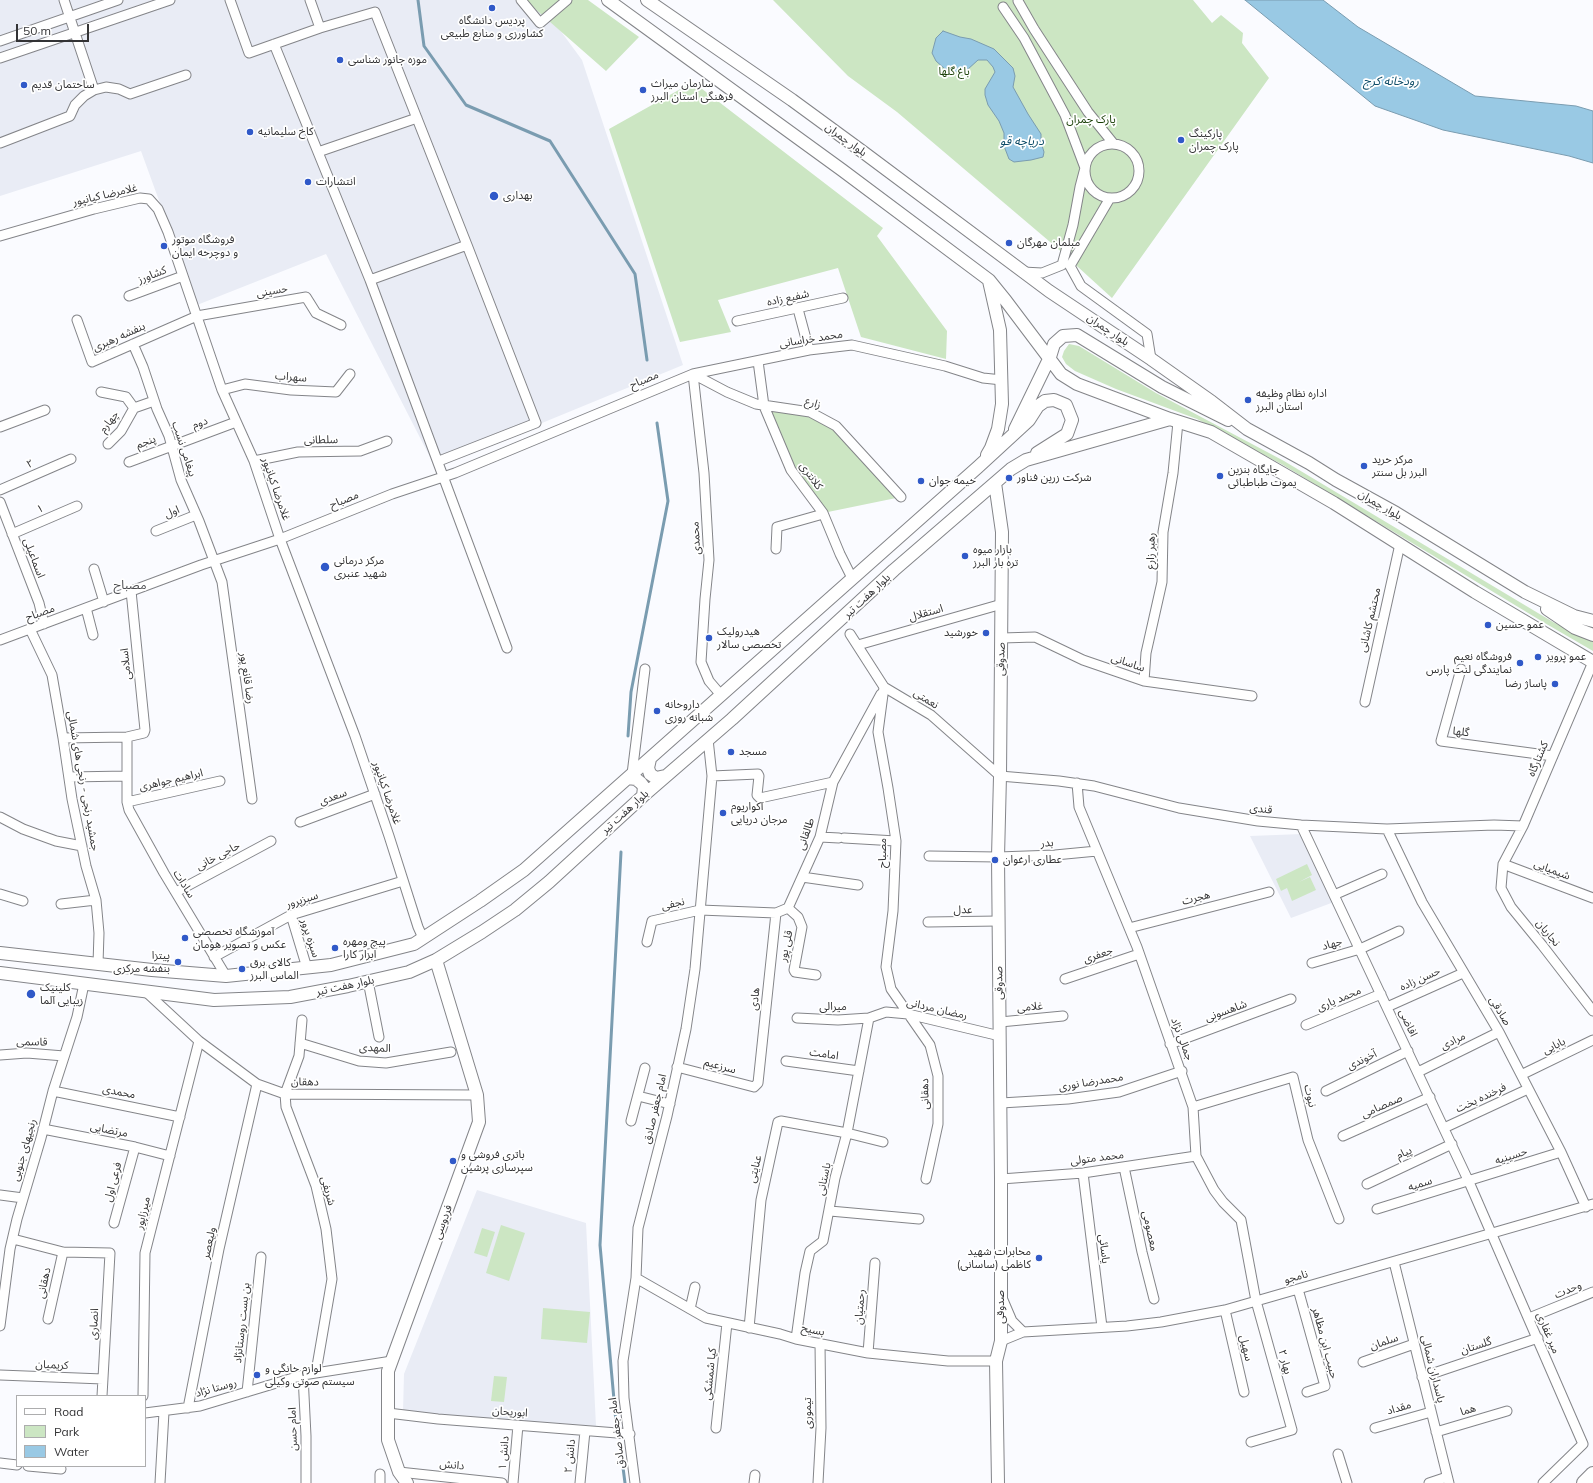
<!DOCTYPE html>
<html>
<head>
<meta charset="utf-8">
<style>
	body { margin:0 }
	#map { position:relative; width:1593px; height:1483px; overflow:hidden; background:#fafbff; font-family:Mulish,sans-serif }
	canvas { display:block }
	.legend { position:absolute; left:16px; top:1395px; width:130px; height:72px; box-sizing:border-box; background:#fff; border:1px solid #adadae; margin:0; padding:5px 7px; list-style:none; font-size:12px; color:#333335 }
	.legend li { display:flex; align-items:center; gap:8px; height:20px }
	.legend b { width:20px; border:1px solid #adadae }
	.scale { position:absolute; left:16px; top:24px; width:73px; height:18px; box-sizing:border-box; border:2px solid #333335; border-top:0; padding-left:5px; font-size:12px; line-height:14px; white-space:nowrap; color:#333335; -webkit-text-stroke:3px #fff; paint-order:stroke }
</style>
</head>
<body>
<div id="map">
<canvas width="1593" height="1483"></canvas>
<ul class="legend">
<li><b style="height:5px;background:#fff"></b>Road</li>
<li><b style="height:11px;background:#cce6c3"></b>Park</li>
<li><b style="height:11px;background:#99c9e4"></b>Water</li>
</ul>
<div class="scale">50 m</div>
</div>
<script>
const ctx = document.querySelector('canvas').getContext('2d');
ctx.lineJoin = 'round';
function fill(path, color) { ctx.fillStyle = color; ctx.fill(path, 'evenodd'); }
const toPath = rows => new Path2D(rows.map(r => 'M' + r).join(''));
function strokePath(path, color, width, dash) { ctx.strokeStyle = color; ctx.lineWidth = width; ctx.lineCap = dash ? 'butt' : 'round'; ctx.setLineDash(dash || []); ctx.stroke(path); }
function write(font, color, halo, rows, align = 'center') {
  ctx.font = font + ' Mulish,"Noto Sans Arabic",sans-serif'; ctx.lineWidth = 3.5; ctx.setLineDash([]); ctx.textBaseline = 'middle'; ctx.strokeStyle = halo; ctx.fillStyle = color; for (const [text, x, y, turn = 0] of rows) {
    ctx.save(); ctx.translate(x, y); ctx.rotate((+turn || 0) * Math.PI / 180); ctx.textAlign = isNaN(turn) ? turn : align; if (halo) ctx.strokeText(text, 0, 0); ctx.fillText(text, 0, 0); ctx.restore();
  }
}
fill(toPath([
	[0,0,572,0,557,26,582,60,683,365,435,467,326,254,197,305,141,151,0,196],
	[1302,834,1334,902,1291,918,1250,836],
	[477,1190,586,1223,596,1426,403,1412,404,1374]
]), '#e9ecf5');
fill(toPath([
	[525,0,588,0,639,37,606,71],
	[773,0,1193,0,1212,23,1221,15,1243,33,1242,43,1269,78,1112,298,1056,247,897,112,848,76],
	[693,82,883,228,877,236,947,331,946,359,861,337,838,268,718,300,731,332,680,342,609,129],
	[1069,344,1079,346,1156,393,1284,461,1553,622,1582,637,1593,641,1593,651,1543,622,1283,465,1197,419,1116,389,1075,371,1066,364,1062,357,1064,351],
	[764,406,810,412,836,426,901,497,823,513,791,470],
	[1307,864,1312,875,1299,882,1310,877,1316,890,1292,901,1287,888,1281,891,1276,879],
	[501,1225,525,1233,509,1281,486,1273],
	[482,1228,495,1232,487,1257,474,1253],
	[543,1308,590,1312,587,1343,541,1339],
	[494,1376,507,1377,504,1402,491,1401]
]), '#cce6c3');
const water = toPath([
	[1245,0,1323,0,1358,27,1475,96,1576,106,1593,111,1593,163,1569,156,1443,130,1375,106,1245,0],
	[943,31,960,37,971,39,994,49,1013,68,1015,76,1013,87,1028,114,1041,134,1041,142,1044,152,1043,157,1031,160,1014,162,1009,159,1004,146,1004,133,999,121,988,105,985,95,985,89,995,72,993,67,987,60,978,60,967,70,954,72,945,69,936,61,932,53,936,38,943,31]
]);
fill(water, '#99c9e4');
strokePath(water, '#7a9cb0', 1);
strokePath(toPath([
	[418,0,424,46,466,105,550,141,635,274,647,360],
	[628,736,631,692,668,501,657,423],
	[616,1422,600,1245,621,852],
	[621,1452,625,1483]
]), '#7a9cb0', 3);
const minor = toPath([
	[64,0,94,90],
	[230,0,249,53,320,28],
	[521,0,540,23,567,0],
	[1018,1,1034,29,1088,112,1113,143],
	[1003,7,1024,38,1065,115,1085,168,1080,187,1073,225,1062,265,1042,273,1023,272],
	[0,41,118,0],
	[274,44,370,280,467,245,375,12,320,28,310,0],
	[0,58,170,0],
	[0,143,70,116,75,105,84,96,94,90,106,87,119,89,130,94,186,75],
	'1085 171a27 27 0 1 1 54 0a27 27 0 1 1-54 0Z',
	[318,152,417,118],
	[0,236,94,209,140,198,149,199,158,209,168,232,222,390,254,461,280,539,355,736,389,836,418,927,423,938],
	[1070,266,1081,286,1147,334,1151,359],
	[1070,266,1110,198],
	[370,280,507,648],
	[129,296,183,276],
	[798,309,809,350],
	[77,320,92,362,197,316,306,297,316,313,341,325],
	[737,321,843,298],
	[133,344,143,367,157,409,169,436,181,480,199,521,222,582,252,799],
	[758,361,764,406,791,470,823,513,840,554,852,578],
	[693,374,704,473,709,560,705,599,701,662,709,681,721,695],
	[693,374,727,392,756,404,810,412,836,426,901,497],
	[222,390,245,384,291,390,336,392,350,374],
	[101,392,126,397,134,408,121,431,108,444],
	[134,408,154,401],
	[0,427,45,410],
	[254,461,298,452,360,451,387,441],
	[439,461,536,423,467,245],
	[129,462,236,422],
	[0,490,71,459],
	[0,502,39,603,44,624],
	[156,531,196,515],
	[12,534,77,506],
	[776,549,777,527,823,514],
	[94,569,104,602],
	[86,608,93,635],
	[30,629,52,675,63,738,72,799,86,866,96,900,99,933,98,964],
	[850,634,884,687,931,715,1000,776,1059,781,1094,786,1179,808,1258,821,1301,825,1387,829,1494,825,1523,826],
	[1002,638,1035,637,1083,660,1144,681,1252,696],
	[0,640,201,565,280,539,392,494,455,473,693,374,809,350,852,345,945,366,983,378,1002,380],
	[858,645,1002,604],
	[1593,662,1523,826,1503,864,1501,888,1511,907,1542,945,1593,1011],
	[1461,669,1441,741,1553,756],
	[1144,681,1146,653,1162,582,1163,532,1173,473,1178,422],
	[884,687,878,732,888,788,896,841,893,911,886,967,891,989,930,1045,938,1076,938,1124,926,1179],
	[1365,702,1400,544],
	[127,737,127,802,129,810,164,873,226,976],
	[63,738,127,737,144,733,145,730,131,591],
	[632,774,645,669],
	[712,776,758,774,759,776,757,795,760,798,833,782],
	[69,777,127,776],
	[1077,783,1079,807,1137,947,1193,1107,1196,1156,1214,1190,1223,1202,1241,1220,1256,1301,1292,1430,1251,1442],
	[127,802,220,781],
	[0,817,23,829,56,841,82,846],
	[300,822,375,794],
	[1301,825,1469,1182,1583,1444,1543,1483],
	[1387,829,1422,902,1499,1032,1561,1152,1586,1207],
	[820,837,839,838],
	[844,838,896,841],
	[929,856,998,857,1055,855,1097,851],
	[1503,864,1593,898],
	[802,877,858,885],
	[176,892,271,841],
	[0,894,23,901],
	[1334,895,1382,874],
	[61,904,96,900],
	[788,908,798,917,802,927,794,970,795,972,816,975],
	[291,915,307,968],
	[928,922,999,921],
	[1129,928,1269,892],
	[647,942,652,921,700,910,776,913,788,908,820,837,833,782,881,694],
	[214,957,291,915,403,881],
	[1312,963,1360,949,1399,931],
	[1065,979,1139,954],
	[368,981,379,1037],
	[145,991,199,1041,257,1084,285,1094,477,1095],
	[1387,1007,1463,973],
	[797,1018,838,1020,869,1018,886,1012,908,1014,1000,1036],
	[302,1020,299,1056,285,1094,286,1107,316,1186,326,1229,332,1279,316,1372],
	[1000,1022,1063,1016],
	[1306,1025,1381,994],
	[300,1043,359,1061,386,1063,451,1052],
	[1170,1044,1291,999],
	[0,1055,27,1053,64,1056],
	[786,1061,859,1071],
	[677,1067,754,1087,758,1083,776,913],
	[1418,1072,1499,1032],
	[1525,1073,1593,1040],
	[53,1091,180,1117],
	[1326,1091,1408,1051],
	[638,1096,670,1104],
	[1001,1103,1068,1099,1119,1092,1182,1071],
	[1193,1107,1293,1077,1308,1140,1339,1219],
	[631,1121,645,1068],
	[1444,1128,1528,1089],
	[43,1129,135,1147,170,1156],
	[1343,1136,1430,1097],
	[1124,1167,1142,1252,1154,1299],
	[1083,1173,1102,1327],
	[1001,1179,1083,1173,1196,1156],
	[1367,1184,1452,1144],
	[0,1195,23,1198],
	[1377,1209,1561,1152],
	[830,1211,919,1219],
	[114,1223,135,1147],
	[13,1239,63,1252,110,1253,102,1396],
	[1394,1262,1449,1483],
	[636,1278,706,1318,780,1334,796,1339,868,1353,948,1361,996,1361],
	[1298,1289,1325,1386,1307,1392],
	[1003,1300,1012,1321,1023,1332],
	[690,1309,695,1287],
	[1225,1310,1244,1392],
	[1529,1318,1593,1292],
	[48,1319,63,1252],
	[0,1326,10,1249,17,1219,41,1138,53,1091,77,1017,84,984],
	[749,1328,761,1200,778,1122,781,1121,847,1133,883,1142],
	[796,1339,805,1273,810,1251,823,1241,835,1178,847,1133,869,1018],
	[1001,1341,1023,1332,1127,1326,1161,1322,1225,1310,1593,1204],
	[868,1353,875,1263],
	[1363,1362,1414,1344],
	[0,1375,103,1379],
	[303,1375,306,1436,306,1483],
	[1422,1377,1538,1338],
	[247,1392,261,1257],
	[143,1396,145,1253,199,1041],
	[188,1408,219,1249,257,1084],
	[145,1413,200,1406,303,1375,392,1361],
	[388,1413,438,1419,630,1434],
	[716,1428,727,1323],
	[1375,1428,1431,1412],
	[1436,1432,1507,1411],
	[1338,1454,1347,1483],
	[0,1463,17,1465],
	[28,1466,61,1469],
	[399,1472,502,1483],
	[160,1483,164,1412],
	[380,1483,380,1474],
	[513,1483,518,1425],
	[580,1483,585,1431],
	[635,1483,624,1398,623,1361,636,1278,638,1228,667,1116,686,1029,695,969,712,776,708,739],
	[754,1483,755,1475],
	[818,1483,821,1428,820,1343],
	[1429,1483,1447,1477]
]);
const major = toPath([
	[608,0,842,170,989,280,1006,301,1061,374,1077,384,1170,419,1211,432,1334,503,1475,592,1593,662],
	[647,0,792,100,863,152,1049,291,1151,359,1212,402,1247,429,1309,463,1336,480,1396,513,1525,592,1574,616,1593,621],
	[1015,429,1050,357,1054,344,1063,336,1077,335,1162,387,1228,420],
	[987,455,991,448,998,429,1002,404,1000,330,989,281],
	[995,483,1002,532,1000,776,998,857,1001,1179,1001,1341,996,1361,998,1483],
	[1547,609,1575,628,1593,635],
	[650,759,648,768,650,774,656,778,665,776],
	[628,778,636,779,641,783,644,787,643,796],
	[0,953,152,970,226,976,331,965,414,944,480,901,524,870,978,467,1029,420,1038,406,1045,401,1054,400,1066,405,1072,420,1067,434,1037,453],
	[0,973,214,1000,290,997,348,986,409,972,436,960,482,932,515,910,549,882,643,796,732,719,894,570,1011,469,1026,460,1170,419],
	[407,1483,399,1472,388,1440,388,1371,479,1122,477,1095,436,960]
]);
const highway = toPath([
	[1584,1483,1593,1474]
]);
strokePath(minor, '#848589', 11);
strokePath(major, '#848589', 14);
strokePath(highway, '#848589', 16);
strokePath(minor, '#fff', 9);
strokePath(major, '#fff', 12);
strokePath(highway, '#fff', 14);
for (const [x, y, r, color] of [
	[492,8,4,"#3059c8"],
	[340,60,4,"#3059c8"],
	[24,85,4,"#3059c8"],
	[643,90,4,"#3059c8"],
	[250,132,4,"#3059c8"],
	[1181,140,4,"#3059c8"],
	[308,182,4,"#3059c8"],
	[494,196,5,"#3059c8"],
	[1009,243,4,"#3059c8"],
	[164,246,4,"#3059c8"],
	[1248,400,4,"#3059c8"],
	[1364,466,4,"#3059c8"],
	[1220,476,4,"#3059c8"],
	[1009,478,4,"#3059c8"],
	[921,481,4,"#3059c8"],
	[965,556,4,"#3059c8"],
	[325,567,5,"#3059c8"],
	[1488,625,4,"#3059c8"],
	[986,633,4,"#3059c8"],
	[709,638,4,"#3059c8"],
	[1538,657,4,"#3059c8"],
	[1520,663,4,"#3059c8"],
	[1555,684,4,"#3059c8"],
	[657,711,4,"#3059c8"],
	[731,752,4,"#3059c8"],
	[723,813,4,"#3059c8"],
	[995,860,4,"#3059c8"],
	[185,938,4,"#3059c8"],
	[335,948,4,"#3059c8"],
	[178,962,4,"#3059c8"],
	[242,969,4,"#3059c8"],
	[31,994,5,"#3059c8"],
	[453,1161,4,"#3059c8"],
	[1039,1258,4,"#3059c8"],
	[257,1375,4,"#3059c8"]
]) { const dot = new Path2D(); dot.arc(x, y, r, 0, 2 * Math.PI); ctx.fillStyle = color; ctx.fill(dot); strokePath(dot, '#fff', 1.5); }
write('11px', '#333335', '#fff', [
	["پردیس دانشگاه",492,21,"center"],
	["کشاورزی و منابع طبیعی",492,34,"center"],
	["موزه جانور شناسی",348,60],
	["سازمان میراث",651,84],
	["فرهنگی استان البرز",651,97],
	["ساختمان قدیم",32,85],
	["کاخ سلیمانیه",258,132],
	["پارکینگ",1189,134],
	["پارک چمران",1189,147],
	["انتشارات",316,182],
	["بهداری",503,196],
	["فروشگاه موتور",172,240],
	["و دوچرخه ایمان",172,253],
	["مبلمان مهرگان",1017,243],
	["اداره نظام وظیفه",1256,394],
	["استان البرز",1256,407],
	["مرکز خرید",1372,460],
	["البرز بل سنتر",1372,473],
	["جایگاه بنزین",1228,470],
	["یموت طباطبائی",1228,483],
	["شرکت زرین فناور",1017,478],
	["خیمه جوان",929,481],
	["بازار میوه",973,550],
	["تره بار البرز",973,563],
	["مرکز درمانی",334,561],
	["شهید عنبری",334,574],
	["عمو حسین",1496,625],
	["هیدرولیک",717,632],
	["تخصصی سالار",717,645],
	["خورشید",978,633,"right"],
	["فروشگاه نعیم",1512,657,"right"],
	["نمایندگی لنت پارس",1512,670,"right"],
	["عمو پرویز",1546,657],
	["پاساژ رضا",1547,684,"right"],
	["داروخانه",665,705],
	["شبانه روزی",665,718],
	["مسجد",739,752],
	["آکواریوم",731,807],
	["مرجان دریایی",731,820],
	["عطاری ارغوان",1003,860],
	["آموزشگاه تخصصی",193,932],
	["عکس و تصویر هومان",193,945],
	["پیچ ومهره",343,942],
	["ابزار کارا",343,955],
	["پیتزا",170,956,"right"],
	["بنفشه مرکزی",170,969,"right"],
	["کالای برق",250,963],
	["الماس البرز",250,976],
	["کلینیک",40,988],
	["زیبایی آلما",40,1001],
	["باتری فروشی و",461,1155],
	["سپرسازی پرشین",461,1168],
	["مخابرات شهید",1031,1252,"right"],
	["کاظمی (ساسانی)",1031,1265,"right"],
	["لوازم خانگی و",265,1369],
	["سیستم صوتی وکیلی",265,1382]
], 'left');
write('11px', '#163c03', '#fff', [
	["باغ گلها",954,72],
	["پارک چمران",1091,120]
]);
write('11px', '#333335', '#fff', [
	["بلوار چمران",846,140,36],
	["غلامرضا کیانپور",105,195,-13],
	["کشاورز",152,275,-21],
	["حسینی",272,291,-10],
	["شفیع زاده",788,298,-12],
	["بلوار چمران",1108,330,34],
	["بنفشه رهبری",119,337,-24],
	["محمد خراسانی",811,339,-9],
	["سهراب",291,377,5],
	["مصباح",644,380,-23],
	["زارع",813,403,18],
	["چهارم",109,422,-52],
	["دوم",200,423,-20],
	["سلطانی",321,440,-1],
	["پنجم",146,442,-21],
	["پیغامی نسب",184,449,72],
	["۲",30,464,-24],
	["کلانتری",811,476,54],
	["غلامرضا کیانپور",276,489,71],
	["مصباح",344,500,-22],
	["بلوار چمران",1380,505,30],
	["۱",40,509,-23],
	["اول",172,512,-22],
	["محمدی",696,538,-93],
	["رهبر زارع",1151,551,-88],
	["اسماعیلی",34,558,69],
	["بلوار هفت تیر",867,596,-43],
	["مصباح",40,613,-20],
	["استقلال",926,613,-16],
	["محتشم کاشانی",1370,620,-77],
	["صدوقی",1001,659,-89],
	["ساسانی",1128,663,19],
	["اسلامی",126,664,-96],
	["رضا قانع پور",247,678,82],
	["نعمتی",926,699,32],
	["گلها",1461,732,7],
	["کشتارگاه",1538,759,-67],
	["ابراهیم جواهری",171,780,-13],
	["جمشید رنجی - رنجی های شمالی",83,781,80],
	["غلامرضا کیانپور",387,793,71],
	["سعدی",333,797,-20],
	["قندی",1261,809,7],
	["بلوار هفت تیر",625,812,-42],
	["طالقانی",806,834,-71],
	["بدر",1047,843,-3],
	["مصباح",883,853,-90],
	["حاجی خانی",218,856,-28],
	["شیمیایی",1552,870,21],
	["سادات",184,884,58],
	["هجرت",1196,898,-14],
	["سبزپرور",302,900,-17],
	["نجفی",673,904,-13],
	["عدل",963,910,-1],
	["نجاریان",1548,933,51],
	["سبزه پرور",310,938,72],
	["جهاد",1332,944,-16],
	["قلی پور",786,946,-78],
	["جعفری",1098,955,-19],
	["حسن زاده",1420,979,-24],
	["صدوقی",999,983,-91],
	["بلوار هفت تیر",345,986,-12],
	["هادی",755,999,-84],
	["محمد یاری",1339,999,-23],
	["میرالی",833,1007],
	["غلامی",1030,1007,-5],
	["رمضان مردانی",937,1009,13],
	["شاهسونی",1226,1011,-20],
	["صادقی",1500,1011,59],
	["افاضی",1408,1023,65],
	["جمالی نژاد",1182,1039,69],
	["مرادی",1453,1041,-26],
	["قاسمی",32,1042,1],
	["بابایی",1554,1046,-26],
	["المهدی",375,1048,2],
	["امامت",824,1054,8],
	["آخوندی",1362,1060,-26],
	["سرزعیم",720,1066,15],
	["دهقان",305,1082,1],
	["محمدرضا نوری",1091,1082,-9],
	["محمدی",119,1092,11],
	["دهقانی",925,1094,-91],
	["نبوت",1310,1096,77],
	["فرخنده بخت",1481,1098,-25],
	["صمصامی",1382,1106,-24],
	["امام جعفر صادق",655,1109,-77],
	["مرتضایی",109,1130,11],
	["رنجیهای جنوبی",24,1150,-74],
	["پیام",1404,1153,-25],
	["حسینیه",1511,1156,-18],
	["محمد متولی",1097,1158,-7],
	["عنایتی",755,1169,-77],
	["باستانی",824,1179,-78],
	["فرعی اول",113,1182,-75],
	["سمیه",1420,1184,-17],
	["شریفی",328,1191,75],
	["میرزاپور",143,1213,-76],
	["فردوسی",443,1222,-70],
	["معصومی",1150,1231,78],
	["ولیعصر",209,1243,-78],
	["یاسائی",1104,1249,83],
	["نامجو",1296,1277,-16],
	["دهقانی",44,1283,-78],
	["وحدت",1568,1290,-23],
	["رحمتیان",860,1307,-86],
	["صدوقی",1001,1307,-90],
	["بن بست روستانژاد",242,1323,-84],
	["انصاری",94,1324,-87],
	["بسیح",813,1330,11],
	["میر غفاری",1548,1333,67],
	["سلمان",1384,1342,-19],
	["حبیب ابن مظاهر",1325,1343,75],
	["گلستان",1476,1346,-18],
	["سهیل",1246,1348,77],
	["بهار ۲",1285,1362,75],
	["کریمیان",52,1365,2],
	["پاسداران شمالی",1433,1369,76],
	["کیا شمشکی",710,1374,-84],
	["روستا نژاد",216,1388,-16],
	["مقداد",1399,1408,-16],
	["هما",1468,1410,-17],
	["ابوریحان",510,1412,4],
	["تیموری",808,1413,-90],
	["امام حسن",293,1429,-92],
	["امام جعفر صادق",617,1433,-97],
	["دانش ۱",504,1453,-85],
	["دانش ۲",570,1456,-84],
	["دانش",452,1465,6]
]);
write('italic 12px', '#0f4d68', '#fff', [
	["رودخانه کرج",1391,81],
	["دریاچه قو",1022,141]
]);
write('12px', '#4b4c4f', '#fff', [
	["مصباح",130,585]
]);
</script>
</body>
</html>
